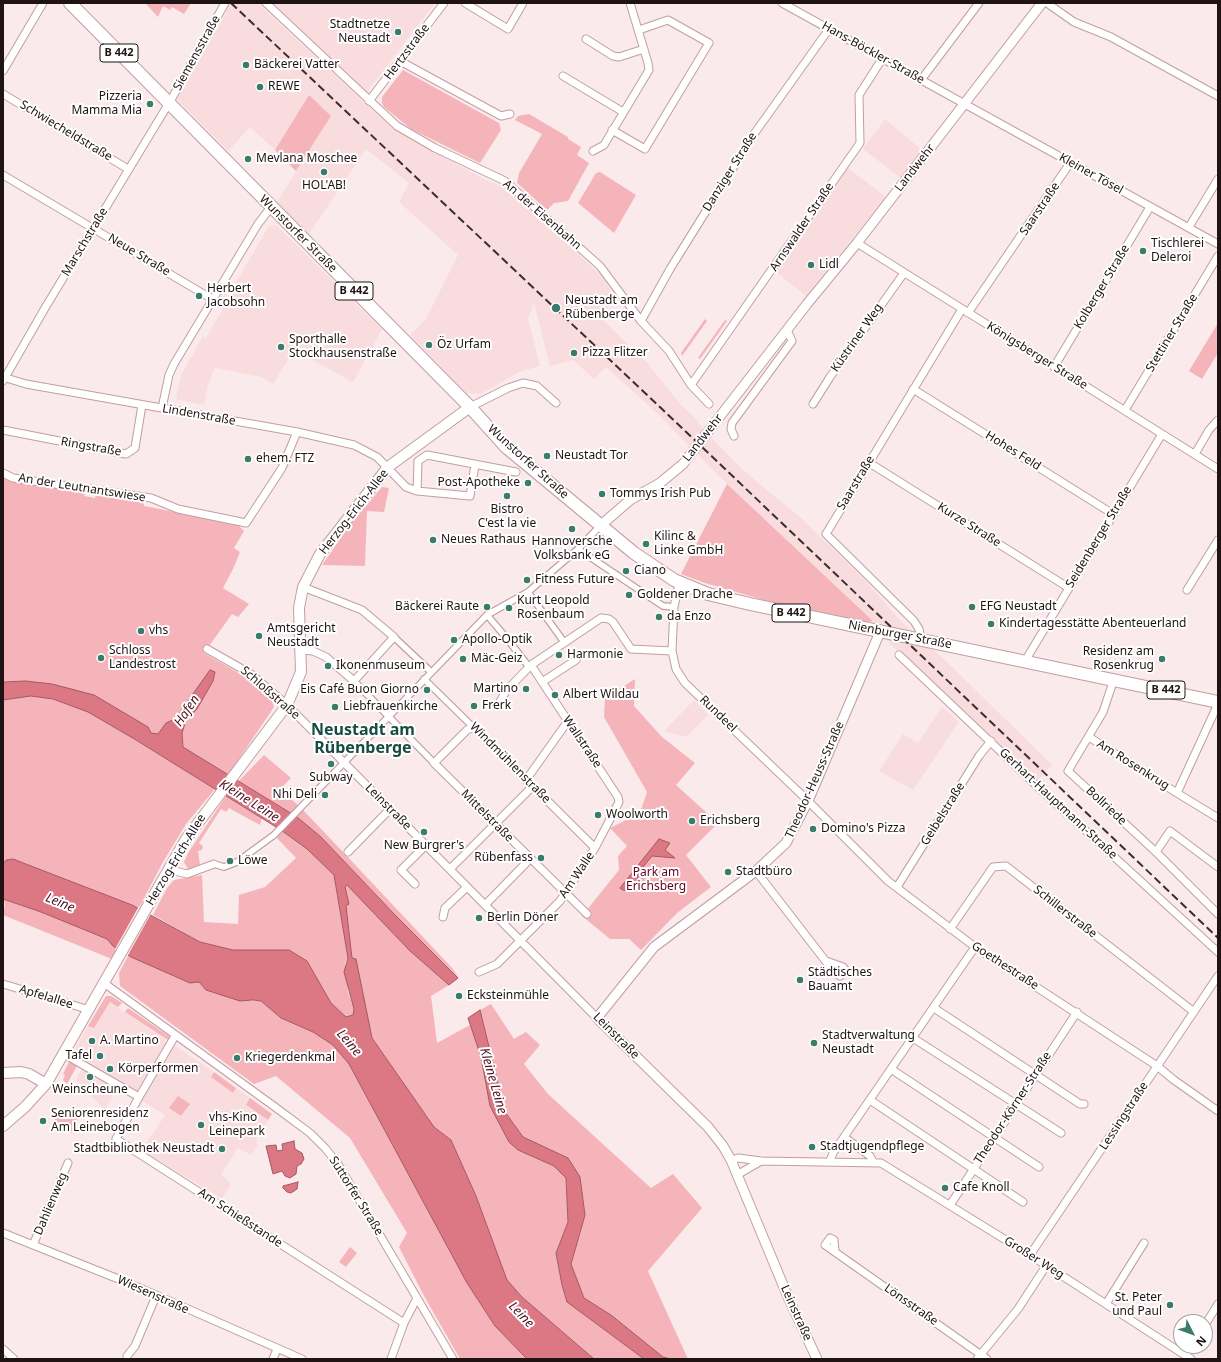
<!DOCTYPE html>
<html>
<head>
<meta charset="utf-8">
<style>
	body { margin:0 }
	#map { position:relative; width:1221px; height:1362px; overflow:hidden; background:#faeaeb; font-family:"Noto Sans",sans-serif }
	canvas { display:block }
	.frame { position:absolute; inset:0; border:4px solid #201314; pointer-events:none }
	.north { position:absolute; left:1173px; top:1314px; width:40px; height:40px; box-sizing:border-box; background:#fff; border:1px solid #a6a1a1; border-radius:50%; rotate:132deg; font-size:11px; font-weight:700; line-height:16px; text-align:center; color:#201314 }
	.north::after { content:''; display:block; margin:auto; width:14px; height:18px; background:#3a7b6c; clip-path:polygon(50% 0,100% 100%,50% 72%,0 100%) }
</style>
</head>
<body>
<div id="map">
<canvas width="1221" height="1362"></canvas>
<div class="frame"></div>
<div class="north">N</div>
</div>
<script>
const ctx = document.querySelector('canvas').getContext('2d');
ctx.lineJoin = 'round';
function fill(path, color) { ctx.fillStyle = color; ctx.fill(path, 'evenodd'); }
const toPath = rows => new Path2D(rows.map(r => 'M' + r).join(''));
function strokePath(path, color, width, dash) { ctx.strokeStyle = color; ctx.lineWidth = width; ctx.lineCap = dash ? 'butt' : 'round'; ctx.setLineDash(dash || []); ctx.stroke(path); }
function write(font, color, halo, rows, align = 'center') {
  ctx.font = font + ' "Noto Sans",sans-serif'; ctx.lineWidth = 4; ctx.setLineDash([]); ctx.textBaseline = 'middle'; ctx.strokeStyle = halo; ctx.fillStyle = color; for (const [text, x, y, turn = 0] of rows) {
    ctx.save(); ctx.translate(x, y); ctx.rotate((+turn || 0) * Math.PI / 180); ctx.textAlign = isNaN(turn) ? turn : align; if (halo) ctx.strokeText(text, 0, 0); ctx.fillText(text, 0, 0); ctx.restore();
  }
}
fill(toPath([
	[218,3,260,3,265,10,392,128,484,179,508,189,604,278,616,301,598,315,649,365,681,405,696,419,703,429,743,470,802,519,863,578,899,619,951,666,1052,765,1036,782,890,644,873,621,727,484,657,413,606,367,594,379,573,360,550,366,534,302,528,318,540,366,519,372,481,394,467,393,410,335,426,319,458,255,399,202,409,183,366,149,309,234,277,202,331,116,309,96,275,150,250,127,228,151,177,99,227,12],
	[273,3,435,3,367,92],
	[885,119,923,151,901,178,863,149],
	[848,168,886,197,806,296,775,271],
	[276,225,382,329,353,382,294,350,273,384,262,377,215,368,208,384,204,405,176,399,181,375,203,336,206,338,230,297,228,296,269,226],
	[694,700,708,715,686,737,664,731],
	[942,707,959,722,913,790,879,771,903,734,918,743],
	[110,1002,214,1072,211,1076,233,1093,236,1088,250,1098,246,1106,268,1120,256,1138,258,1146,251,1155,238,1148,221,1174,231,1184,222,1199,142,1150,165,1115,118,1086,105,1110,76,1080,83,1066,70,1058,88,1026,94,1028]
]), '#f9dcde');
fill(toPath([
	[145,3,191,3,184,14,172,7,170,10,163,6,158,17],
	[403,70,499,123,501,130,480,163,411,129,384,107,382,103,382,97],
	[309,95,331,116,296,171,275,150],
	[529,114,568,137,568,139,581,147,577,155,589,163,568,201,554,203,547,210,517,183,519,173,542,134,515,120,518,116],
	[600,172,636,195,614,233,578,203,596,173],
	[705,319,707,321,682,356,681,353],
	[725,320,727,321,700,359,698,358],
	[1218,323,1218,353,1202,379,1189,371],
	[3,476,85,492,84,496,95,498,96,492,144,501,144,506,237,524,244,531,234,548,240,552,234,567,223,588,249,604,238,617,232,614,204,653,247,678,271,698,274,707,228,775,183,747,182,733,166,723,158,734,153,734,52,684,3,681],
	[727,484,873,621,868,622,771,602,705,583,681,574],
	[382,487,389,488,384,512,367,511,365,566,322,565,350,525],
	[635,679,634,706,662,737,695,763,676,785,718,823,686,855,711,887,677,913,641,950,629,939,610,939,582,916,619,870,618,856,627,846,610,828,640,813,647,792,604,717,605,698],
	[31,696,53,699,88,712,136,740,215,789,186,824,163,862,139,908,13,859,6,860,3,864,3,700],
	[264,755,291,778,280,789,302,809,345,854,453,969,459,978,396,916,321,837,297,817,239,781],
	[226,796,262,818,260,825,229,808,226,812,221,809,199,843,203,846,202,850,198,851,200,865,188,869,184,862,188,853],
	[281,830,307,849,334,875,348,958,345,963,348,992,354,1009,353,1015,346,1017,331,1003,307,961,289,950,233,950,200,942,153,915,167,888,174,880,202,875,204,922,238,924,239,895,265,887,296,858,275,836],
	[347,885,410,951,449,985,431,996,437,1043,470,1025,481,1057,490,1106,518,1150,554,1166,566,1178,568,1222,556,1253,562,1285,567,1302,644,1359,594,1359,522,1297,507,1280,476,1196,451,1140,434,1127,372,1038,352,958,346,906,345,887],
	[3,899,41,912,107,939,118,949,112,959,3,915,5,904],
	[128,956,199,982,206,990,247,1001,261,1001,281,1018,313,1032,333,1045,349,1064,467,1283,495,1326,527,1359,460,1359,424,1296,399,1247,407,1233,350,1138,276,1076,254,1084,120,986,119,973],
	[106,996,111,996,122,1003,118,1007,110,1002,94,1028,88,1026],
	[491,1004,514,1039,526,1032,540,1045,524,1064,548,1094,651,1188,673,1174,702,1208,648,1271,688,1359,671,1359,663,1357,611,1315,584,1298,571,1264,585,1215,580,1177,542,1147,523,1137,505,1112,480,1010],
	[128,1008,170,1037,168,1040,125,1012],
	[70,1060,78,1064,67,1084,63,1080,65,1075,63,1074],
	[214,1072,236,1088,233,1093,211,1077],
	[178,1096,190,1104,181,1116,169,1108],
	[250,1098,272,1114,268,1120,246,1105],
	[65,1108,77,1119,71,1133,51,1124],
	[350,1247,357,1253,346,1267,339,1262]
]), '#f5b4ba');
const water = toPath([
	[210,670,215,672,213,681,197,709,186,720,182,733,183,747,297,817,321,837,396,916,458,978,449,985,410,951,347,885,345,887,349,904,346,906,352,958,356,959,372,1038,434,1127,451,1140,476,1196,507,1280,522,1297,594,1359,527,1359,495,1326,467,1283,349,1064,333,1045,313,1032,281,1018,261,1001,253,1000,240,1001,206,990,199,982,190,983,131,957,113,946,107,939,41,912,3,899,3,864,6,860,13,859,132,905,200,942,233,950,289,950,307,961,331,1003,346,1017,353,1015,354,1009,344,972,348,958,334,875,307,849,281,830,136,740,88,712,53,699,31,696,3,700,3,682,26,681,52,684,94,695,148,727,151,733,158,734,166,723,175,719,210,670],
	[659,839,670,843,665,850,675,858,652,856,639,872,637,881,628,891,623,890,620,888,659,839],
	[480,1010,505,1112,523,1137,568,1158,580,1177,585,1215,571,1264,584,1298,611,1315,663,1357,671,1359,644,1359,567,1302,562,1285,556,1253,568,1222,566,1178,554,1166,518,1150,509,1142,490,1106,481,1057,468,1018,480,1010],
	[294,1141,295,1149,302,1153,304,1159,301,1164,297,1166,296,1174,290,1178,285,1176,282,1171,273,1174,266,1146,276,1145,277,1151,283,1150,282,1144,294,1141],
	[298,1182,297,1189,291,1193,287,1192,283,1188,283,1186,298,1182]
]);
fill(water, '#dc7784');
strokePath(water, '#a45962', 1);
fill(toPath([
	[139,906,152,912,127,957,115,949]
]), '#faeaeb');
const pedestrian = toPath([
	[578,549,663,606,674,607],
	[528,592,564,642],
	[487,615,509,641,529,667],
	[394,637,431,672],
	[424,679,473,727],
	[354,681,434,763],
	[214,864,224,867,237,862,274,835,487,615,528,592,578,549,600,526]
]);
const minor = toPath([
	[266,3,397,126,435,148,505,181,600,266,641,321,669,351,691,385,709,404],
	[465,3,508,29,523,3],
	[782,3,1218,244],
	[1047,3,1074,22,1111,37,1218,96],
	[586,39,613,56,619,57,644,49],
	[400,61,501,116,510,114],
	[3,71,43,3],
	[563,76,623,112],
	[921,80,979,3],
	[3,94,128,169],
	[369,101,444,3],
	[612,130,645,149,709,43,668,20,639,30],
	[593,151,604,145,649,70,648,63,630,3],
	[3,175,212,299],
	[1189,227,1218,179],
	[857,243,1218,469],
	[968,313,1070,163],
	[641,321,670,269,754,134,829,29],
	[1054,367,1150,207],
	[3,377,26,384,297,432,354,445,377,457,406,487,417,491,470,496,475,465],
	[3,381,45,308,172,98,225,3],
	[691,385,860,143,859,95,882,59],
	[913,389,1113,514],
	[813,404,830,377,904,273],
	[470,407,508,388,523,383,537,386,556,403],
	[162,408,169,375,174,364,258,224,271,207],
	[1125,410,1218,256],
	[3,430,126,454,135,448,142,405],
	[734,436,731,429,732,423,792,341,787,330],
	[1195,454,1209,430,1218,420],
	[868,462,1069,588],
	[3,473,13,478,151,498,178,509,246,523,282,468,297,432],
	[417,491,418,461,427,455,516,472],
	[679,583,674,607,672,651,676,669,685,683,804,797,888,881,975,947,1157,1066,1174,1080,1218,1111],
	[1187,590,1218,540],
	[921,639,919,629,914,621,826,534,962,309],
	[207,649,251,674,287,705,597,1018],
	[301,650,313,651,326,657,354,681,394,637,362,610,303,587],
	[899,655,1039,788,1218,952],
	[1025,661,1162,434],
	[1114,679,1103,712,1068,771,1156,852,1218,914],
	[542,682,576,660],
	[1218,704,1177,793,1218,818],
	[498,705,506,691,531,665,601,618,609,619,613,622,631,649,672,651],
	[1089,737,1177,793],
	[526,780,568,721],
	[348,852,390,809],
	[1156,852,1170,831,1218,867],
	[169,868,175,871,187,874,214,864],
	[450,869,533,786],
	[756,871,834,972,840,976,846,971,843,967,826,961],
	[415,884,401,870,426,845],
	[897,887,979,756,991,741],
	[485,905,530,859],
	[587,914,434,763,467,730,473,727,595,848],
	[443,917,445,908,467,887],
	[950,929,993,867,1006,866,1194,1012],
	[479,972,497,964,560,901,595,848,619,802,618,797,531,665],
	[104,983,275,1107,310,1133,325,1148,338,1164,453,1359],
	[3,984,83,1008,88,1011],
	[934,1008,1080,1104,1084,1104],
	[913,1038,1061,1133],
	[64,1054,139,1097,175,1036],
	[891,1069,1039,1167],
	[139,1097,116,1139,404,1323],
	[870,1100,1023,1202],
	[844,1137,870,1156,873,1162],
	[731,1160,738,1158,761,1161,881,1163,1030,1255,1191,1359],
	[830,1161,833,1153,975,947],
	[737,1175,761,1161],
	[950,1205,1077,1012],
	[3,1233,131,1284,302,1359],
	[33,1245,68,1163],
	[835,1251,834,1240,830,1238,825,1245,987,1359],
	[1030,1255,1218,976],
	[1106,1304,1144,1243],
	[1205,1325,1218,1304],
	[3,1349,14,1359],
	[1186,1355,1192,1346],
	[127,1356,135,1346,156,1296],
	[273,1359,277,1349],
	[391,1359,404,1323,417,1298],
	[977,1359,1018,1309,1046,1266]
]);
const tertiary = toPath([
	[600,526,630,500,660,483,683,464,807,304,857,243,1042,3],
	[817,1359,788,1297,731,1160,723,1146,708,1127,597,1018,654,947,756,871,786,843,808,801,880,632]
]);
const secondary = toPath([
	[3,1073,21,1072,29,1074,46,1084],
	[3,1126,25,1107,46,1084,186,839,287,705,301,672,299,608,303,587,320,554,388,467,470,407]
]);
const primary = toPath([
	[70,3,470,407,506,447,634,553,674,580,708,594,750,604,1218,702]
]);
strokePath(pedestrian, '#c29ea1', 8);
strokePath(minor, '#c29ea1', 9);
strokePath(tertiary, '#c29ea1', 11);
strokePath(secondary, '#c29ea1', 12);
strokePath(primary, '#c29ea1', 14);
strokePath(pedestrian, '#fff', 5.5);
strokePath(minor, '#fff', 7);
strokePath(tertiary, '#fff', 9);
strokePath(secondary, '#fff', 10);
strokePath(primary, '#fff', 12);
strokePath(toPath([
	[231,3,661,408,1218,938]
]), '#3a2d2e', 2, [8, 4]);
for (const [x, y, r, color] of [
	[398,32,4,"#3a7b6c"],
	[246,65,4,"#3a7b6c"],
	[260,87,4,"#3a7b6c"],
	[150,104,4,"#3a7b6c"],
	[248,159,4,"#3a7b6c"],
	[324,172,4,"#3a7b6c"],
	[1143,251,4,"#3a7b6c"],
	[811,265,4,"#3a7b6c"],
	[199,296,4,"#3a7b6c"],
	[556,308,5,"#3a7b6c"],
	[429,345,4,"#3a7b6c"],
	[281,347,4,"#3a7b6c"],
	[574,353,4,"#3a7b6c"],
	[547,456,4,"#3a7b6c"],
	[248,459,4,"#3a7b6c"],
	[528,483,4,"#3a7b6c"],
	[602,494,4,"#3a7b6c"],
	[507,496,4,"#3a7b6c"],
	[572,529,4,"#3a7b6c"],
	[433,540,4,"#3a7b6c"],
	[646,544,4,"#3a7b6c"],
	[626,571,4,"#3a7b6c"],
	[527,580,4,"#3a7b6c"],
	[629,595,4,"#3a7b6c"],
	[487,607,4,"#3a7b6c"],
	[972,607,4,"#3a7b6c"],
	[509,608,4,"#3a7b6c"],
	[659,617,4,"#3a7b6c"],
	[991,624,4,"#3a7b6c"],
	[141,631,4,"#3a7b6c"],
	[259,636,4,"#3a7b6c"],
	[454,640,4,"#3a7b6c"],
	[559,655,4,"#3a7b6c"],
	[101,658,4,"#3a7b6c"],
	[463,659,4,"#3a7b6c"],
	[1162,659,4,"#3a7b6c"],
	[328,666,4,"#3a7b6c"],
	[526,689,4,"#3a7b6c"],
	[427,690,4,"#3a7b6c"],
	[555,695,4,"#3a7b6c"],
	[474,706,4,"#3a7b6c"],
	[335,707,4,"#3a7b6c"],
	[331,764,4,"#3a7b6c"],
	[325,795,4,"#3a7b6c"],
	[598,815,4,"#3a7b6c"],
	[692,821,4,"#3a7b6c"],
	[813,829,4,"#3a7b6c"],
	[424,832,4,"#3a7b6c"],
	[541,858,4,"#3a7b6c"],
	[230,861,4,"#3a7b6c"],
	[728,872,4,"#3a7b6c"],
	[479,918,4,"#3a7b6c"],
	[800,980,4,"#3a7b6c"],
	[459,996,4,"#3a7b6c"],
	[92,1041,4,"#3a7b6c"],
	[814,1043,4,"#3a7b6c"],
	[100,1056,4,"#3a7b6c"],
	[237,1058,4,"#3a7b6c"],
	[110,1069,4,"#3a7b6c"],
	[90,1077,4,"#3a7b6c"],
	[43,1121,4,"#3a7b6c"],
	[201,1125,4,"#3a7b6c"],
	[812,1147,4,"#3a7b6c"],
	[222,1149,4,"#3a7b6c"],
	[945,1188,4,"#3a7b6c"],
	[1170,1305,4,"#3a7b6c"]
]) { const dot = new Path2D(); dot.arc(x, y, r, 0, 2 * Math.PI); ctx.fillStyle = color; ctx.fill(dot); strokePath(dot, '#fff', 1.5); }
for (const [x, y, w] of [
	[119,53,38],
	[354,291,38],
	[791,613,38],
	[1166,690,38]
]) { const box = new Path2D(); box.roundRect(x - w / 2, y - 9, w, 18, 3); ctx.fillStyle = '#fff'; ctx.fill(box); strokePath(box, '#201314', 1); }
write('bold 11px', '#201314', null, [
	["B 442",119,53],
	["B 442",354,291],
	["B 442",791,613],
	["B 442",1166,690]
]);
write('12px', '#201314', '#fff', [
	["Stadtnetze",390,25,"right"],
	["Neustadt",390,39,"right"],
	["Bäckerei Vatter",254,65],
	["REWE",268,87],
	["Pizzeria",142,97,"right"],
	["Mamma Mia",142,111,"right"],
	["Mevlana Moschee",256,159],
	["HOL'AB!",324,186,"center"],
	["Tischlerei",1151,244],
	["Deleroi",1151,258],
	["Lidl",819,265],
	["Herbert",207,289],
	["Jacobsohn",207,303],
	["Neustadt am",565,301],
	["Rübenberge",565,315],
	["Sporthalle",289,340],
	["Stockhausenstraße",289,354],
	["Öz Urfam",437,345],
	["Pizza Flitzer",582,353],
	["Neustadt Tor",555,456],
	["ehem. FTZ",256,459],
	["Post-Apotheke",520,483,"right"],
	["Tommys Irish Pub",610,494],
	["Bistro",507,510,"center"],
	["C'est la vie",507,524,"center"],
	["Kilinc &",654,537],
	["Linke GmbH",654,551],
	["Neues Rathaus",441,540],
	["Hannoversche",572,542,"center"],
	["Volksbank eG",572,556,"center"],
	["Ciano",634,571],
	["Fitness Future",535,580],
	["Goldener Drache",637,595],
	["Kurt Leopold",517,601],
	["Rosenbaum",517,615],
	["Bäckerei Raute",479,607,"right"],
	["EFG Neustadt",980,607],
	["da Enzo",667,617],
	["Kindertagesstätte Abenteuerland",999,624],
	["Amtsgericht",267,629],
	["Neustadt",267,643],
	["vhs",149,631],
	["Apollo-Optik",462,640],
	["Schloss",109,651],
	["Landestrost",109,665],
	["Residenz am",1154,652,"right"],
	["Rosenkrug",1154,666,"right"],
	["Harmonie",567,655],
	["Mäc-Geiz",471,659],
	["Ikonenmuseum",336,666],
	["Martino",518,689,"right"],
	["Eis Café Buon Giorno",419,690,"right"],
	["Albert Wildau",563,695],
	["Frerk",482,706],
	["Liebfrauenkirche",343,707],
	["Subway",331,778,"center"],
	["Nhi Deli",317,795,"right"],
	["Woolworth",606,815],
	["Erichsberg",700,821],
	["Domino's Pizza",821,829],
	["New Burgrer's",424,846,"center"],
	["Rübenfass",533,858,"right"],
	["Löwe",238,861],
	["Stadtbüro",736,872],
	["Berlin Döner",487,918],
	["Städtisches",808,973],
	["Bauamt",808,987],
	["Ecksteinmühle",467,996],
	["Stadtverwaltung",822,1036],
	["Neustadt",822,1050],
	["A. Martino",100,1041],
	["Tafel",92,1056,"right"],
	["Kriegerdenkmal",245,1058],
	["Körperformen",118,1069],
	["Weinscheune",90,1090,"center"],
	["Seniorenresidenz",51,1114],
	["Am Leinebogen",51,1128],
	["vhs-Kino",209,1118],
	["Leinepark",209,1132],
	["Stadtjugendpflege",820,1147],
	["Stadtbibliothek Neustadt",214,1149,"right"],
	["Cafe Knoll",953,1188],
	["St. Peter",1162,1298,"right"],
	["und Paul",1162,1312,"right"]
], 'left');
write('12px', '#201314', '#fff', [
	["Hertzstraße",407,52,-53],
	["Siemensstraße",197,53,-61],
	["Hans-Böckler-Straße",873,53,29],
	["Schwiecheldstraße",66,131,31],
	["Landwehr",915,168,-52],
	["Danziger Straße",730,172,-58],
	["Kleiner Tösel",1091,174,29],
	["Saarstraße",1040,209,-56],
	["An der Eisenbahn",542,215,41],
	["Arnswalder Straße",802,227,-56],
	["Wunstorfer Straße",298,234,45],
	["Marschstraße",85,242,-59],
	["Neue Straße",139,255,31],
	["Kolberger Straße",1102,287,-59],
	["Stettiner Straße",1172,333,-59],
	["Küstriner Weg",857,338,-55],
	["Königsberger Straße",1037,356,32],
	["Lindenstraße",199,415,10],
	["Landwehr",703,438,-52],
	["Ringstraße",91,447,10],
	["Hohes Feld",1013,451,32],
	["Wunstorfer Straße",528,462,42],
	["Saarstraße",856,483,-59],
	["An der Leutnantswiese",82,488,9],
	["Herzog-Erich-Allee",354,512,-52],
	["Kurze Straße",969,525,32],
	["Seidenberger Straße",1099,537,-59],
	["Nienburger Straße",900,635,11],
	["Schloßstraße",270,693,41],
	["Rundeel",718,714,44],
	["Wallstraße",582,742,56],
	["Windmühlenstraße",510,763,45],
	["Am Rosenkrug",1133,765,32],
	["Theodor-Heuss-Straße",815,780,-66],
	["Gerhart-Hauptmann-Straße",1058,804,43],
	["Bollriede",1106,806,43],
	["Leinstraße",388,807,45],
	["Geibelstraße",943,814,-58],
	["Mittelstraße",487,816,45],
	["Herzog-Erich-Allee",176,860,-59],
	["Am Walle",577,875,-56],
	["Schillerstraße",1065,912,38],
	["Goethestraße",1005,966,33],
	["Apfelallee",46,997,17],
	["Leinstraße",616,1036,45],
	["Theodor-Körner-Straße",1013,1108,-57],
	["Lessingstraße",1124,1116,-57],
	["Suttorfer Straße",356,1196,58],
	["Dahlienweg",51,1204,-67],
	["Am Schießstande",240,1218,33],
	["Großer Weg",1034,1258,32],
	["Wiesenstraße",153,1295,24],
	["Lönsstraße",911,1305,35],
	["Leinstraße",796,1313,66]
]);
write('12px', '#630221', '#fff', [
	["Park am",656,873],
	["Erichsberg",656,887]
]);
write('italic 13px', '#51111f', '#fff', [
	["Hafen",187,711,-56],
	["Kleine Leine",249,801,32],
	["Leine",60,903,22],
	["Leine",349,1043,49],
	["Kleine Leine",493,1081,74],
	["Leine",521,1315,46]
]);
write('bold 16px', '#164c41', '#fff', [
	["Neustadt am",363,730],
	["Rübenberge",363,748]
]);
</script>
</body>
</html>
